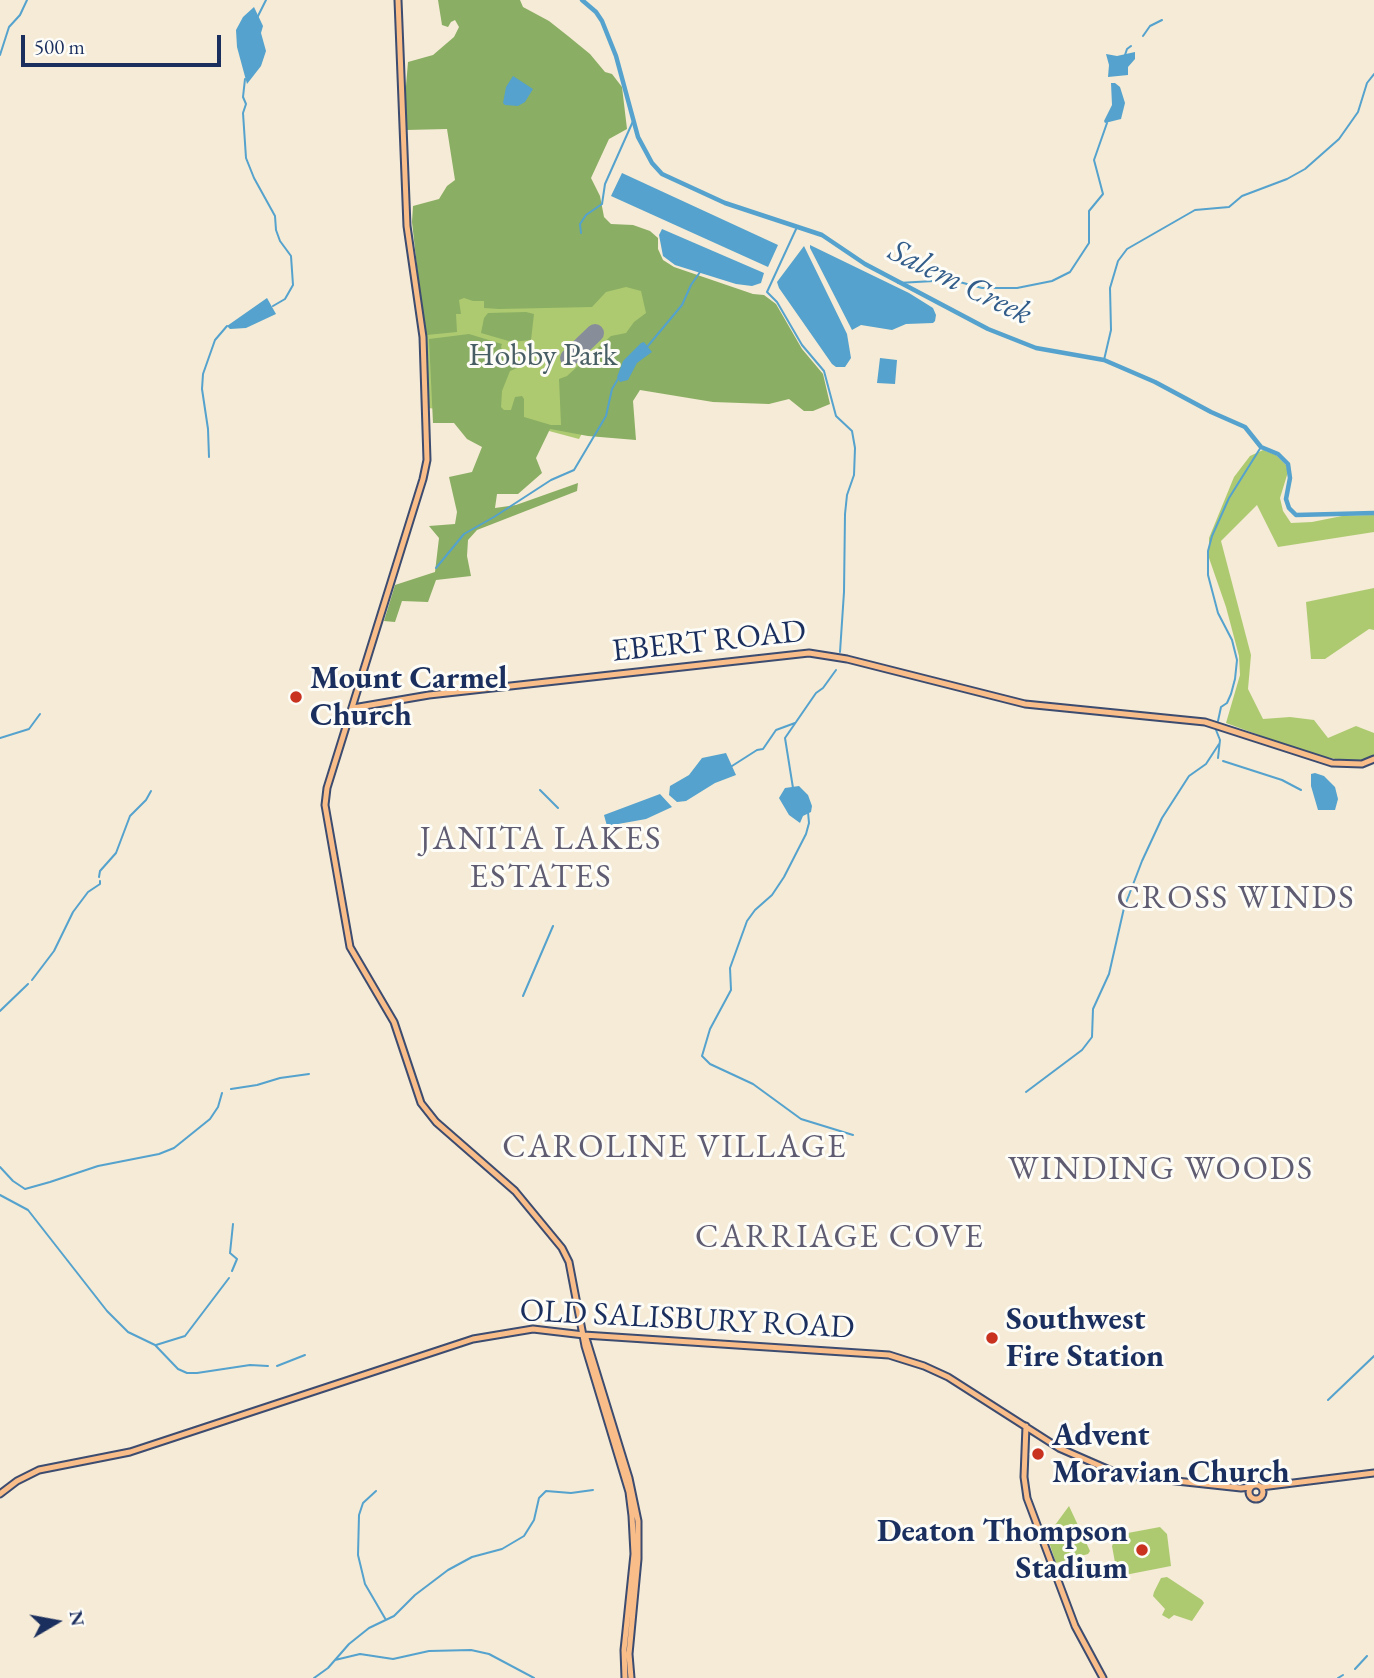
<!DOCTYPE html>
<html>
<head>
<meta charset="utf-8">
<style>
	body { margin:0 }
	#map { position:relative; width:1374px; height:1678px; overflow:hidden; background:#f5ebd6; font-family:"EB Garamond",serif }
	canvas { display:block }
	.north { position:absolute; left:21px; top:1587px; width:70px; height:70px; -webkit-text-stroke:5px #fdfcf7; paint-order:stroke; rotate:80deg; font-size:19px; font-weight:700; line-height:28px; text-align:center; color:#1b2f5e }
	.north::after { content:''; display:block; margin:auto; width:24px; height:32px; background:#1b2f5e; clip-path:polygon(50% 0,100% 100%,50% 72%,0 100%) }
	.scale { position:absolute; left:21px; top:35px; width:200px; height:32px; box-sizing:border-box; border:4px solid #1b2f5e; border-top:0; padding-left:9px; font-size:21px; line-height:24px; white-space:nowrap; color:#1b2f5e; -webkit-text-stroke:5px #fdfcf7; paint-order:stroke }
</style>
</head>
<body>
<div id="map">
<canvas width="1374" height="1678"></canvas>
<div class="north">N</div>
<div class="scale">500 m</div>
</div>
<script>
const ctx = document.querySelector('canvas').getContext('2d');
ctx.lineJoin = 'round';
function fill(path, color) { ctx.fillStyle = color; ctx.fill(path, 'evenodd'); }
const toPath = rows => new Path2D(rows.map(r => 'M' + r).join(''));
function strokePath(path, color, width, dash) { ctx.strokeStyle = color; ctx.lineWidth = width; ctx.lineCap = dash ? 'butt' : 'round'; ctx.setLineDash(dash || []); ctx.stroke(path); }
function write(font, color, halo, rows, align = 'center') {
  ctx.font = font + ' "EB Garamond",serif'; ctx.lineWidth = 6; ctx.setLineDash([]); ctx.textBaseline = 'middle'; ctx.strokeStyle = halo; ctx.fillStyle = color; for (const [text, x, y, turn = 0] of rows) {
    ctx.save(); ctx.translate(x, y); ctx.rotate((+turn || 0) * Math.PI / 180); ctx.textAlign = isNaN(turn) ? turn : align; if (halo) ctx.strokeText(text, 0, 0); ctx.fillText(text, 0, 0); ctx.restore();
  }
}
fill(toPath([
	[628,271,652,293,657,316,601,397,579,439,489,415,428,408,420,301],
	[1263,450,1276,455,1286,465,1288,472,1280,498,1283,511,1291,523,1312,522,1342,516,1374,515,1374,532,1278,547,1257,505,1221,541,1251,655,1248,689,1263,719,1290,717,1314,720,1328,738,1356,726,1374,733,1374,757,1370,759,1349,762,1308,753,1226,723,1240,675,1239,656,1226,607,1209,558,1209,538,1234,477,1250,456],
	[1374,588,1374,630,1369,629,1325,659,1311,659,1306,602],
	[1069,1506,1090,1551,1088,1554,1056,1563,1047,1536],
	[1160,1527,1167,1534,1171,1566,1130,1574,1120,1573,1116,1568,1112,1546,1117,1535],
	[1167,1577,1202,1600,1204,1603,1192,1621,1174,1615,1169,1619,1162,1615,1165,1609,1153,1596,1154,1592,1161,1578]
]), '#adca71');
fill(toPath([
	[438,0,520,0,523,7,549,21,568,36,590,54,605,72,612,74,622,87,627,129,609,139,591,178,600,196,604,217,611,224,633,225,650,231,658,238,658,249,663,260,674,267,753,294,764,295,776,304,802,349,823,374,830,404,813,411,804,411,789,399,769,404,713,402,640,390,633,401,636,440,588,436,550,429,536,458,542,473,518,494,497,494,495,508,516,505,578,483,577,491,477,530,468,540,467,556,471,576,436,580,428,602,402,601,395,622,384,621,395,585,435,572,439,538,429,526,455,524,457,512,449,477,472,472,482,447,467,439,454,423,433,423,429,339,469,334,502,344,501,347,506,360,523,362,524,365,510,371,502,391,501,407,504,410,511,410,515,397,522,396,524,399,524,417,551,425,561,425,559,379,567,376,611,336,626,333,634,322,646,313,641,291,626,287,606,292,592,307,499,309,484,308,484,301,473,301,464,298,459,300,461,314,456,314,457,332,427,335,420,294,412,222,413,206,439,199,447,186,455,180,447,129,406,130,405,98,408,62,433,55,454,37,459,27,455,20,451,22,448,27,442,25],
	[526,312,534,314,531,340,512,342,481,333,484,318,488,313]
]), '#8aae63');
fill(toPath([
	[254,7,263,26,261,33,266,51,261,66,247,84,237,47,236,30,243,17],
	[1135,52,1135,59,1128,67,1128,75,1108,77,1109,65,1106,54,1117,56],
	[513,76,533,89,525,102,518,106,505,105,503,103,506,87],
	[1111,83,1115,83,1120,87,1125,103,1121,119,1105,123,1104,121,1112,105],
	[622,173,778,245,768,267,611,196],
	[662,229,764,273,761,283,752,286,736,284,675,265,663,256,659,235],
	[810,245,909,293,933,308,936,315,935,321,933,323,906,324,892,330,861,325,852,330,810,248],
	[804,246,847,334,851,358,845,367,836,367,832,364,779,288,777,282],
	[267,298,276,314,246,328,230,329,227,326],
	[644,342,652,352,637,363,628,380,620,382,617,377,623,361,641,343],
	[880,358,897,360,895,384,877,383],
	[726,753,736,775,715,783,686,801,677,802,669,795,670,786,689,775,702,758],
	[1315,773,1324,776,1335,787,1338,799,1335,810,1318,810,1311,786,1311,774],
	[799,786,808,795,812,806,811,812,803,816,800,823,789,815,779,798,785,788],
	[660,794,672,807,646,819,607,826,604,815]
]), '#54a2cd');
strokePath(toPath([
	[257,18,266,0],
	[1143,36,1150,26,1162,20],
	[0,55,9,27,20,15,27,0],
	[1125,55,1127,49,1131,46],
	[245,79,243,97,246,104,243,113,246,158,254,178,275,216,276,230,280,241,291,256,293,285,285,299,273,306],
	[797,227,767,292,777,302,802,345,824,371,836,416,852,431,855,448,854,475,847,495,845,514,844,592,840,652],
	[581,233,580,224,586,215,602,204,605,184,634,119],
	[898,283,952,280,982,288,1017,288,1052,281,1070,272,1089,243,1089,211,1103,194,1094,160,1107,123],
	[647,347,682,305,691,285,700,272],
	[1104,360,1111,330,1110,288,1118,261,1127,249,1195,210,1229,207,1242,196,1287,179,1305,169,1339,139,1358,112,1367,83,1374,74],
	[209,457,208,429,202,389,203,374,215,340,227,326],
	[436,568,464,534,494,517,551,480,574,470,606,416,612,389,618,379],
	[1218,721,1221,707,1227,703,1231,694,1235,679,1237,660,1232,640,1218,613,1208,575,1208,551,1212,536,1229,498,1261,447],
	[1216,730,1220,740,1218,758],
	[0,738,29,729,40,714],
	[1223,761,1282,780,1301,790],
	[732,766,757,750,763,749,776,730,795,723],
	[793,788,785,738,816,693,823,688,836,670],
	[540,790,558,808],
	[808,812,809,823,806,834,784,877,772,895,755,910,747,921,730,968,731,990,710,1029,702,1056,710,1064,753,1084,801,1119,853,1135],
	[583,844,590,832,589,827],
	[99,877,100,871,116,853,130,816,146,800,151,791],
	[32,980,54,951,73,912,88,892,100,884,100,881],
	[523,996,553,926],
	[0,1011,28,984],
	[231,1089,257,1085,280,1078,309,1074],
	[1026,1092,1082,1050,1092,1037,1093,1009,1109,974,1124,908,1142,861,1162,818,1189,776,1206,764,1219,744],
	[0,1167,13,1181,25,1189,50,1182,98,1166,159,1154,174,1148,210,1119,218,1107,222,1093],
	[0,1195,28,1210,107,1311,128,1332,155,1345,178,1369,187,1373,197,1373,250,1365,268,1366],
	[232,1271,237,1259,230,1253,233,1224],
	[156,1345,185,1336,229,1278],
	[277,1366,305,1355],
	[1328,1400,1374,1356],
	[376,1491,363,1503,359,1515,358,1555,365,1584,386,1620],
	[335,1660,360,1654,393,1659,429,1651,471,1650,489,1654,534,1678],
	[1355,1669,1367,1656],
	[314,1678,328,1668,349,1644,369,1628,394,1616,415,1595,448,1570,472,1557,502,1549,524,1536,534,1520,539,1498,546,1491,571,1493,593,1490],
	[1338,1678,1343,1675]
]), '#54a2cd', 2);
strokePath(toPath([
	[582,0,596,12,602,21,616,56,638,137,652,163,662,174,725,203,822,235,865,264,988,329,1036,348,1104,360,1155,382,1211,412,1245,427,1261,447,1278,454,1288,464,1290,478,1286,499,1289,508,1296,515,1374,513]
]), '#54a2cd', 4.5);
strokePath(toPath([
	[569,358,595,333]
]), '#888d9a', 18);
const major = toPath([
	[398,0,407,226,423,337,427,460,423,479,327,788,325,805,350,947,394,1022,421,1103,436,1122,515,1191,562,1248,569,1262,585,1346,629,1492,632,1516,634,1554,624,1650,625,1678],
	[353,708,429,695,809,653,847,659,1025,704,1205,722,1332,763,1362,764,1374,759],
	[586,1338,629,1478,638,1521,638,1559,629,1654,631,1678],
	[1026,1426,1024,1477,1027,1498,1075,1626,1103,1678],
	'1249 1492a7 7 0 1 1 14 0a7 7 0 1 1-14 0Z',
	[1261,1487,1374,1473],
	[0,1494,17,1481,39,1470,130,1452,473,1339,533,1329,584,1335,889,1355,924,1366,948,1377,1059,1448,1121,1475,1241,1488,1251,1487]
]);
strokePath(major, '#3c4b70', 9);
strokePath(major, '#f8bd89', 5);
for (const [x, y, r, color] of [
	[296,697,7,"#c8321e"],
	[992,1338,7,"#c8321e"],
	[1038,1454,7,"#c8321e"],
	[1142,1550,7,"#c8321e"]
]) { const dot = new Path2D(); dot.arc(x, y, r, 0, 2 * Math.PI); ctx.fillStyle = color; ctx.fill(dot); strokePath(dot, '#fdfcf7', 2.5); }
write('32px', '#475e64', '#fdfcf7', [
	["Hobby Park",543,356]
]);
write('32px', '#1b2f5e', '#fdfcf7', [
	["EBERT ROAD",709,642,-6],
	["OLD SALISBURY ROAD",687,1320,3]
]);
write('bold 32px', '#1b2f5e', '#fdfcf7', [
	["Mount Carmel",310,679],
	["Church",310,716],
	["Southwest",1006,1320],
	["Fire Station",1006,1357],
	["Advent",1052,1436],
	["Moravian Church",1052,1473],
	["Deaton Thompson",1128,1532,"right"],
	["Stadium",1128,1569,"right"]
], 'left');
write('italic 33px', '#325d8a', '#fdfcf7', [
	["Salem Creek",960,283,26]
]);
ctx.letterSpacing = '2px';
write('33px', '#5f5c72', '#fdfcf7', [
	["JANITA LAKES",541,840],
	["ESTATES",541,878],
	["CROSS WINDS",1236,899],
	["CAROLINE VILLAGE",675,1148],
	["WINDING WOODS",1161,1170],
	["CARRIAGE COVE",840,1238]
]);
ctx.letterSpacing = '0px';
</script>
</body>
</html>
